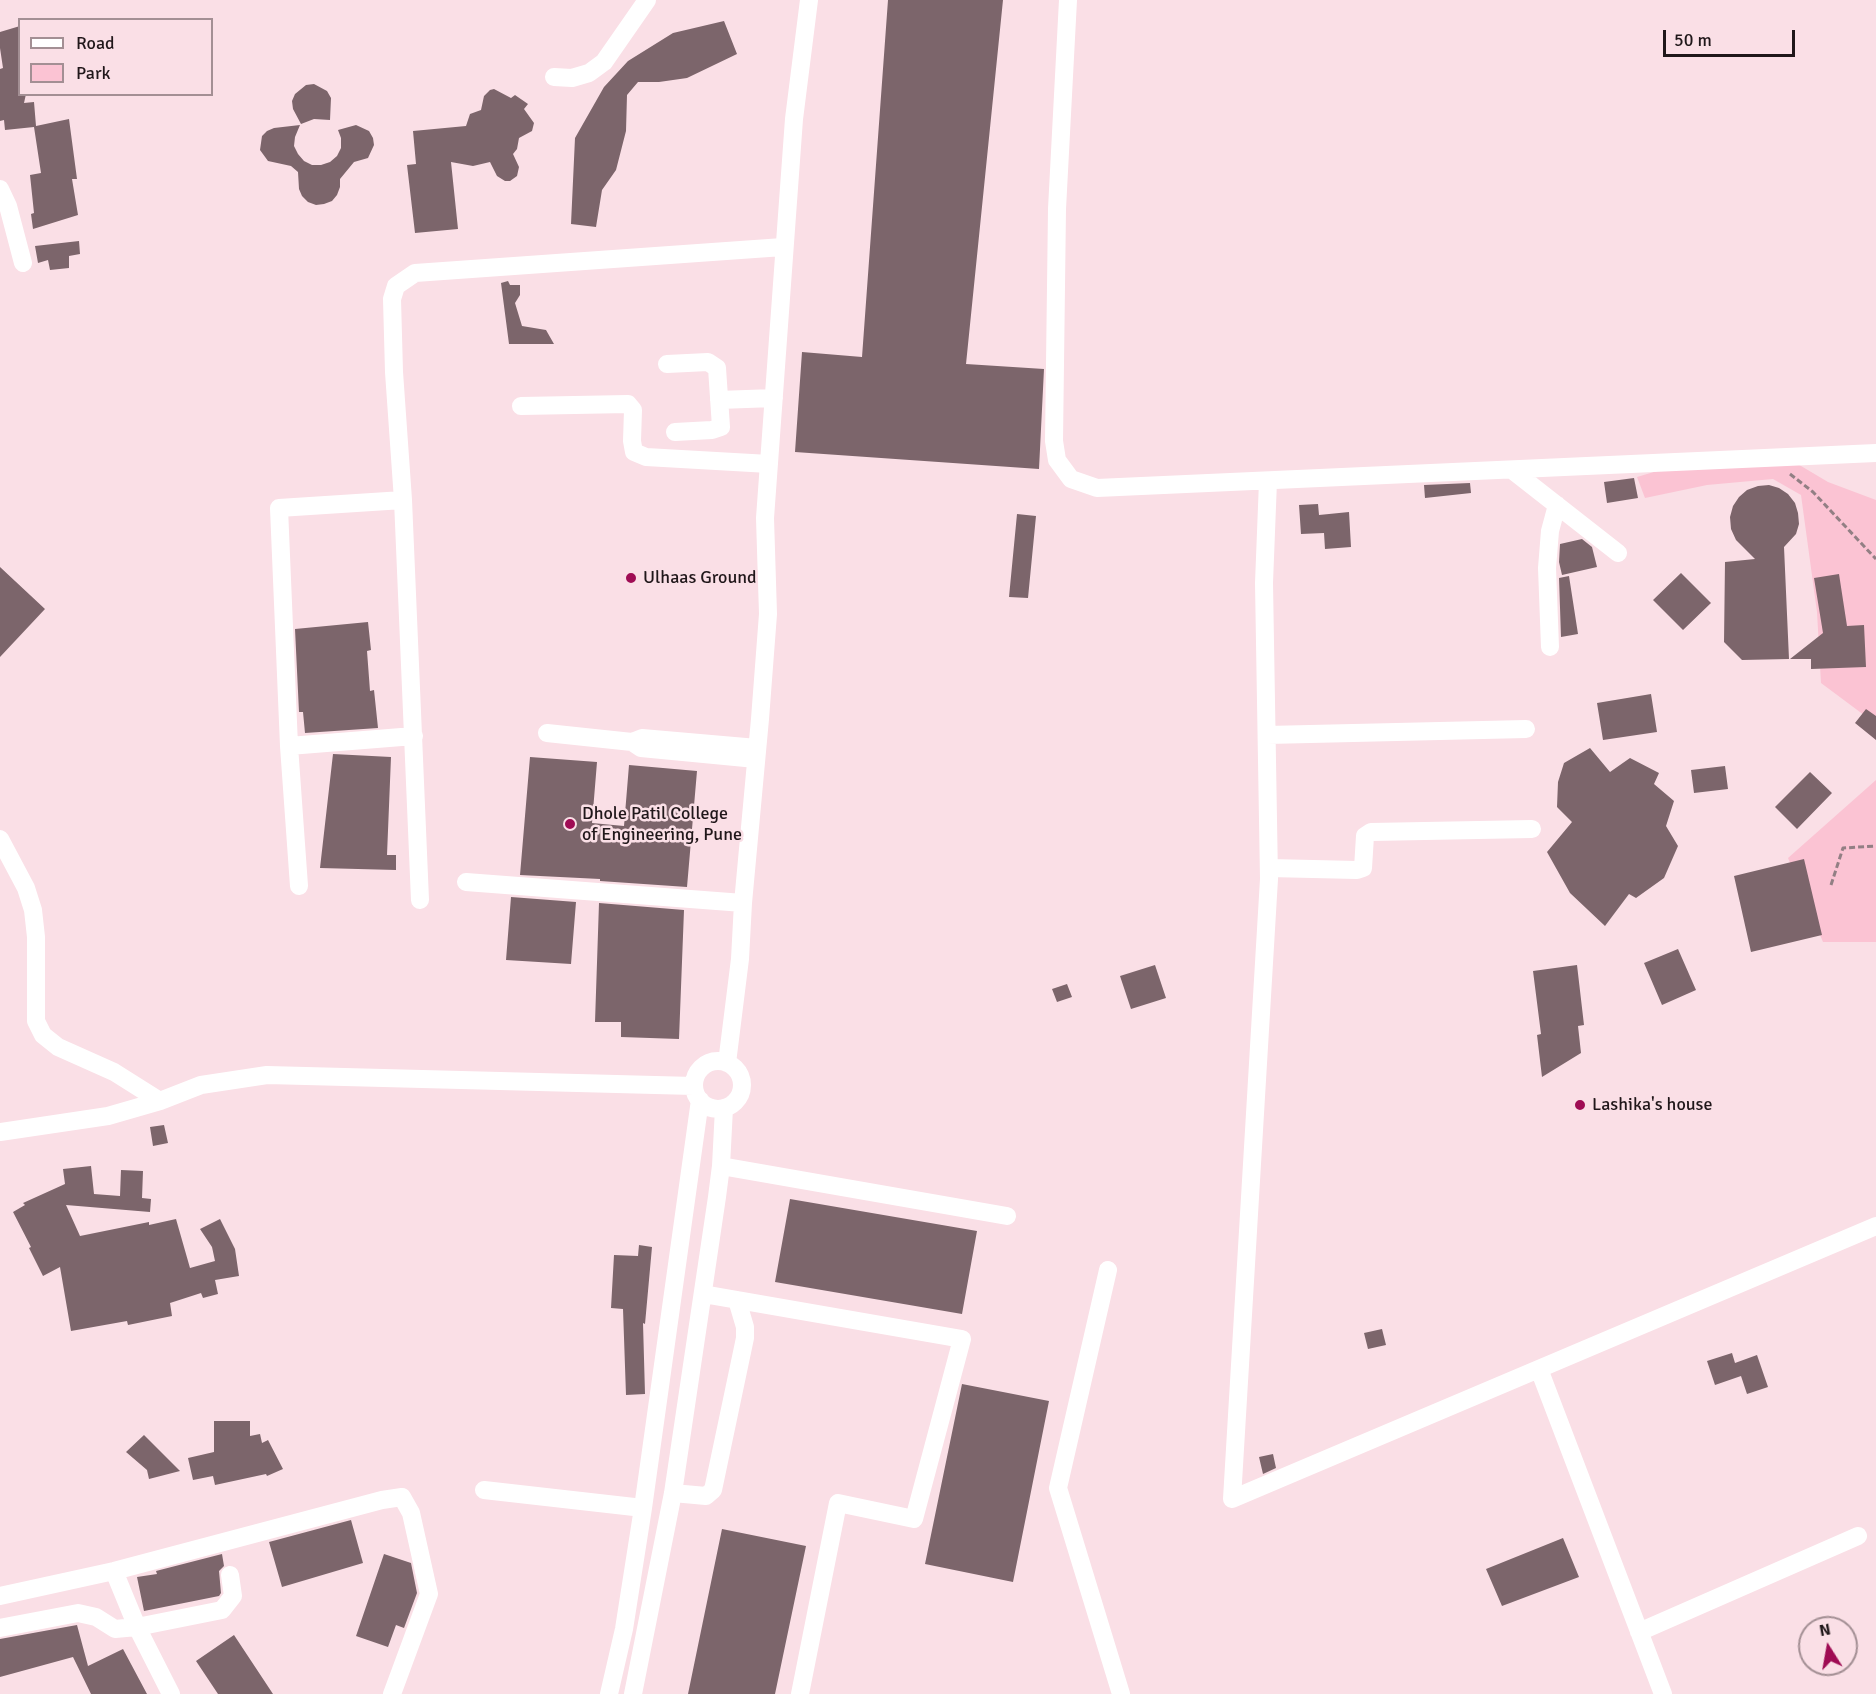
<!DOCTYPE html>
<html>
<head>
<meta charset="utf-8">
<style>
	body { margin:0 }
	#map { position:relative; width:1876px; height:1694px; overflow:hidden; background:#fadfe6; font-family:Signika,sans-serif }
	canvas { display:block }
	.legend { position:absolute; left:18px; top:18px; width:195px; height:78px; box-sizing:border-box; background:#fadfe6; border:2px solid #a38f94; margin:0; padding:8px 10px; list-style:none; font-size:18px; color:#20171a }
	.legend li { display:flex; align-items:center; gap:12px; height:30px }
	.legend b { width:30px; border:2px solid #a38f94 }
	.north { position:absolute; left:1798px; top:1616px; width:60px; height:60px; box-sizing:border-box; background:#fadfe6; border:2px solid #a38f94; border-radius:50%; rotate:349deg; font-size:16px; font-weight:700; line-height:24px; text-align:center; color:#20171a }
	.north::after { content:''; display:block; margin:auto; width:21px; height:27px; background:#9f0c54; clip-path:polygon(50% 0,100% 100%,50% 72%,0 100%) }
	.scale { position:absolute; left:1663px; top:30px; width:132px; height:27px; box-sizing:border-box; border:3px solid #20171a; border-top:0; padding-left:8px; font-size:18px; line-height:21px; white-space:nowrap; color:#20171a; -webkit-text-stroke:4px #fadfe6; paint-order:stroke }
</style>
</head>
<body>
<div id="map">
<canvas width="1876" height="1694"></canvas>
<ul class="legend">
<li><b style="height:8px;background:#fff"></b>Road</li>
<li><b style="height:16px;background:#fbc3d3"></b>Park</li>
</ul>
<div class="north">N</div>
<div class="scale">50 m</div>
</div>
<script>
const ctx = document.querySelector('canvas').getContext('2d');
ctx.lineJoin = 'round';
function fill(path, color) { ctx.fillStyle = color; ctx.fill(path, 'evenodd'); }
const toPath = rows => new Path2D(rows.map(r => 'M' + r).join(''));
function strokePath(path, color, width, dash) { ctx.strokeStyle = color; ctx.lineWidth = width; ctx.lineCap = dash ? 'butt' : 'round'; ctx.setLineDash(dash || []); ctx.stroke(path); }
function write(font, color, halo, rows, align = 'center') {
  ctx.font = font + ' Signika,sans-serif'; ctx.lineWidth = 5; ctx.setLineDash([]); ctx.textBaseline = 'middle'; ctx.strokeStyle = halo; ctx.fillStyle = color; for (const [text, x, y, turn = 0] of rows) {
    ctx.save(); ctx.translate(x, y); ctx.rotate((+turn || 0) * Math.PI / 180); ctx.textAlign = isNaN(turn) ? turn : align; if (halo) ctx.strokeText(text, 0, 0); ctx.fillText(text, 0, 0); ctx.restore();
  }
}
fill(toPath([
	[1796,463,1828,482,1876,500,1876,724,1821,683,1817,612,1801,495,1773,479,1707,485,1645,498,1637,477,1674,466],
	[1876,780,1876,942,1823,942,1788,858]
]), '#fbc3d3');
fill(toPath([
	[888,0,1003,0,966,364,1044,369,1039,469,795,452,802,352,862,357],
	[724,21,737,54,687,78,659,82,638,82,627,95,626,131,616,170,602,190,596,227,571,224,575,138,604,87,628,61,673,33],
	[20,26,20,94,26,94,24,103,34,102,36,126,69,119,77,179,72,179,78,215,33,229,31,214,34,213,30,175,41,173,34,127,5,130,4,120,0,121,0,69,3,68,0,48,0,32],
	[314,84,327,91,331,98,330,120,314,119,301,124,293,109,292,101,295,94,306,85],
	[494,89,511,98,515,95,528,104,524,109,534,123,532,131,519,138,517,149,513,154,519,167,517,176,510,181,505,181,497,176,490,162,473,166,451,162,458,229,415,233,407,165,416,164,413,131,466,126,470,114,481,110,484,96,490,90],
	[300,125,295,137,294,146,298,154,304,161,312,165,321,165,330,162,337,156,341,148,341,138,338,130,356,125,369,131,373,138,374,145,368,158,354,162,340,179,340,187,337,195,332,201,324,204,316,205,308,202,302,196,299,189,298,172,291,166,268,161,260,150,262,136,267,131,274,128],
	[79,241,80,254,69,256,69,268,50,270,48,260,38,263,35,246],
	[508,281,510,285,520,285,520,295,515,303,522,326,546,330,554,344,509,344,501,283],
	[1634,478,1638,498,1607,503,1604,482],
	[1470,483,1471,493,1425,498,1424,485],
	[1769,485,1779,488,1788,494,1795,503,1798,513,1799,524,1796,534,1784,547,1789,659,1742,660,1724,642,1725,562,1755,559,1736,540,1731,529,1730,517,1733,506,1739,497,1747,490,1758,486],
	[1318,504,1319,515,1349,512,1351,547,1325,549,1324,533,1301,534,1299,505],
	[1017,514,1036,516,1028,598,1009,597],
	[1582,539,1592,547,1597,567,1562,575,1559,562,1560,544],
	[0,567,45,609,0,657],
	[1681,573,1711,603,1683,630,1653,600],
	[1839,574,1847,626,1864,625,1866,667,1811,669,1811,659,1790,659,1823,633,1814,578],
	[1569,576,1578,634,1561,637,1559,578],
	[368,622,371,650,367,651,370,691,374,690,378,728,305,733,303,712,299,712,295,629],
	[1651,694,1657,732,1603,740,1597,703],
	[1866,709,1876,716,1876,740,1855,723],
	[1590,748,1610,772,1630,758,1659,773,1654,784,1674,801,1666,826,1678,846,1664,878,1636,898,1629,894,1605,926,1570,893,1547,852,1572,822,1557,807,1558,782,1564,763],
	[333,754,391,757,387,855,396,855,396,870,320,868],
	[530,757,597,762,592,823,624,826,629,765,697,771,687,887,600,881,600,879,520,875],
	[1725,766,1728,789,1694,793,1691,770],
	[1810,772,1832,793,1797,829,1775,807],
	[1804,859,1822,935,1751,952,1734,876],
	[511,897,576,902,571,964,506,960],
	[599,903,684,910,679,1039,621,1037,621,1022,595,1022],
	[1678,949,1696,990,1662,1005,1644,963],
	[1155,965,1166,998,1131,1009,1120,976],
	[1577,965,1584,1025,1578,1026,1581,1053,1542,1077,1537,1035,1541,1034,1533,971],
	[1067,984,1072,997,1057,1002,1052,989],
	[164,1125,168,1143,153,1146,150,1127],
	[91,1166,94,1194,120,1196,121,1170,143,1171,142,1198,151,1199,150,1212,66,1205,80,1236,149,1222,149,1225,176,1219,190,1268,215,1261,212,1247,200,1229,220,1219,235,1249,239,1276,215,1280,218,1294,203,1298,201,1293,170,1303,172,1316,128,1325,127,1321,71,1331,60,1267,43,1276,29,1248,31,1247,13,1212,25,1205,23,1203,65,1184,63,1169],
	[790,1199,977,1231,962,1314,775,1282],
	[639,1245,652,1247,645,1324,643,1323,645,1394,626,1395,623,1309,611,1308,614,1255,638,1256],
	[1382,1329,1386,1345,1368,1349,1364,1333],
	[1732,1353,1735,1363,1757,1355,1768,1387,1747,1394,1741,1376,1715,1385,1707,1361],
	[962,1384,1049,1401,1013,1582,925,1564],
	[214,1421,250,1421,250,1436,260,1434,262,1443,268,1440,283,1469,267,1476,266,1474,215,1485,213,1476,193,1480,188,1458,214,1452],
	[144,1435,180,1471,149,1479,147,1470,126,1452],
	[1273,1454,1276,1468,1263,1474,1259,1457],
	[351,1520,363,1563,282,1587,269,1542],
	[722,1529,806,1546,775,1694,688,1694],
	[1563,1538,1579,1577,1502,1606,1486,1569],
	[222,1554,224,1566,219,1571,221,1593,219,1596,144,1611,137,1577,157,1574,156,1571],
	[384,1554,411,1563,417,1593,404,1628,396,1625,388,1647,356,1636],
	[77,1625,88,1666,123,1649,147,1694,91,1694,73,1657,0,1677,0,1639],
	[234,1635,273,1694,218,1694,196,1661]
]), '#7c656b');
strokePath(toPath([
	[1790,474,1813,492,1876,559],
	[1831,885,1843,848,1876,846]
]), '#927f84', 3, [6, 3]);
strokePath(toPath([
	[1068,0,1057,209,1054,441,1057,460,1071,479,1097,488,1876,453],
	[554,77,572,78,589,73,604,62,647,0],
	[0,189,8,206,23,263],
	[667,364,708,362,717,368,721,427,712,430,675,432],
	[719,400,774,398],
	[521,406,628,404,633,410,632,441,634,452,646,457,769,464],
	[1512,470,1618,553],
	[1268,481,1264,583,1269,879,1232,1499,1876,1226],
	[1550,647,1547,568,1550,531,1557,505],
	[547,733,632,742],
	[1267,735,1526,729],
	[289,746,414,736],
	[756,759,641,748,632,742,642,738,757,748],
	[0,839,26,888,33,910,36,937,36,1021,43,1035,58,1047,114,1072,160,1101],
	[1269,868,1357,870,1363,868,1365,836,1371,832,1532,829],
	[466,882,743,903],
	[299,886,289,746,279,508,403,500],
	[420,900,403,500,394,372,392,299,396,286,415,273,783,247],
	'694 1085a24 24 0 1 1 48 0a24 24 0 1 1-48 0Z',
	[727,1063,740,959,743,903,760,719,768,614,765,518,794,119,809,0],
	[0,1132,108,1116,160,1101,201,1085,267,1075,694,1086],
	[721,1166,1007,1216],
	[1108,1270,1058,1488,1121,1694],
	[703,1294,962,1339,914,1519,838,1503,800,1694],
	[1539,1369,1663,1694],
	[484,1490,643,1508],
	[673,1493,706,1496,713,1490,745,1338,745,1327,737,1300],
	[114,1571,137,1627,171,1694],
	[0,1596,114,1571,382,1500,402,1497,411,1513,429,1594,392,1694],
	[0,1628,78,1613,96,1617,115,1629,137,1627,222,1610,233,1596,230,1575],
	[1639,1632,1858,1536],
	[609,1694,624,1629,643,1508,700,1100],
	[633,1694,673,1493,717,1197,721,1166,724,1108]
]), '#fff', 18);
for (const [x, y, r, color] of [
	[631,578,6,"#9f0c54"],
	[570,824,6,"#9f0c54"],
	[1580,1105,6,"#9f0c54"]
]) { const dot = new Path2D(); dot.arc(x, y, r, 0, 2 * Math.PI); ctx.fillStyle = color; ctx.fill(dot); strokePath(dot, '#fadfe6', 2); }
write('18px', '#20171a', '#fadfe6', [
	["Ulhaas Ground",643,578],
	["Dhole Patil College",582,814],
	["of Engineering, Pune",582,835],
	["Lashika's house",1592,1105]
], 'left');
</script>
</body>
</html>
